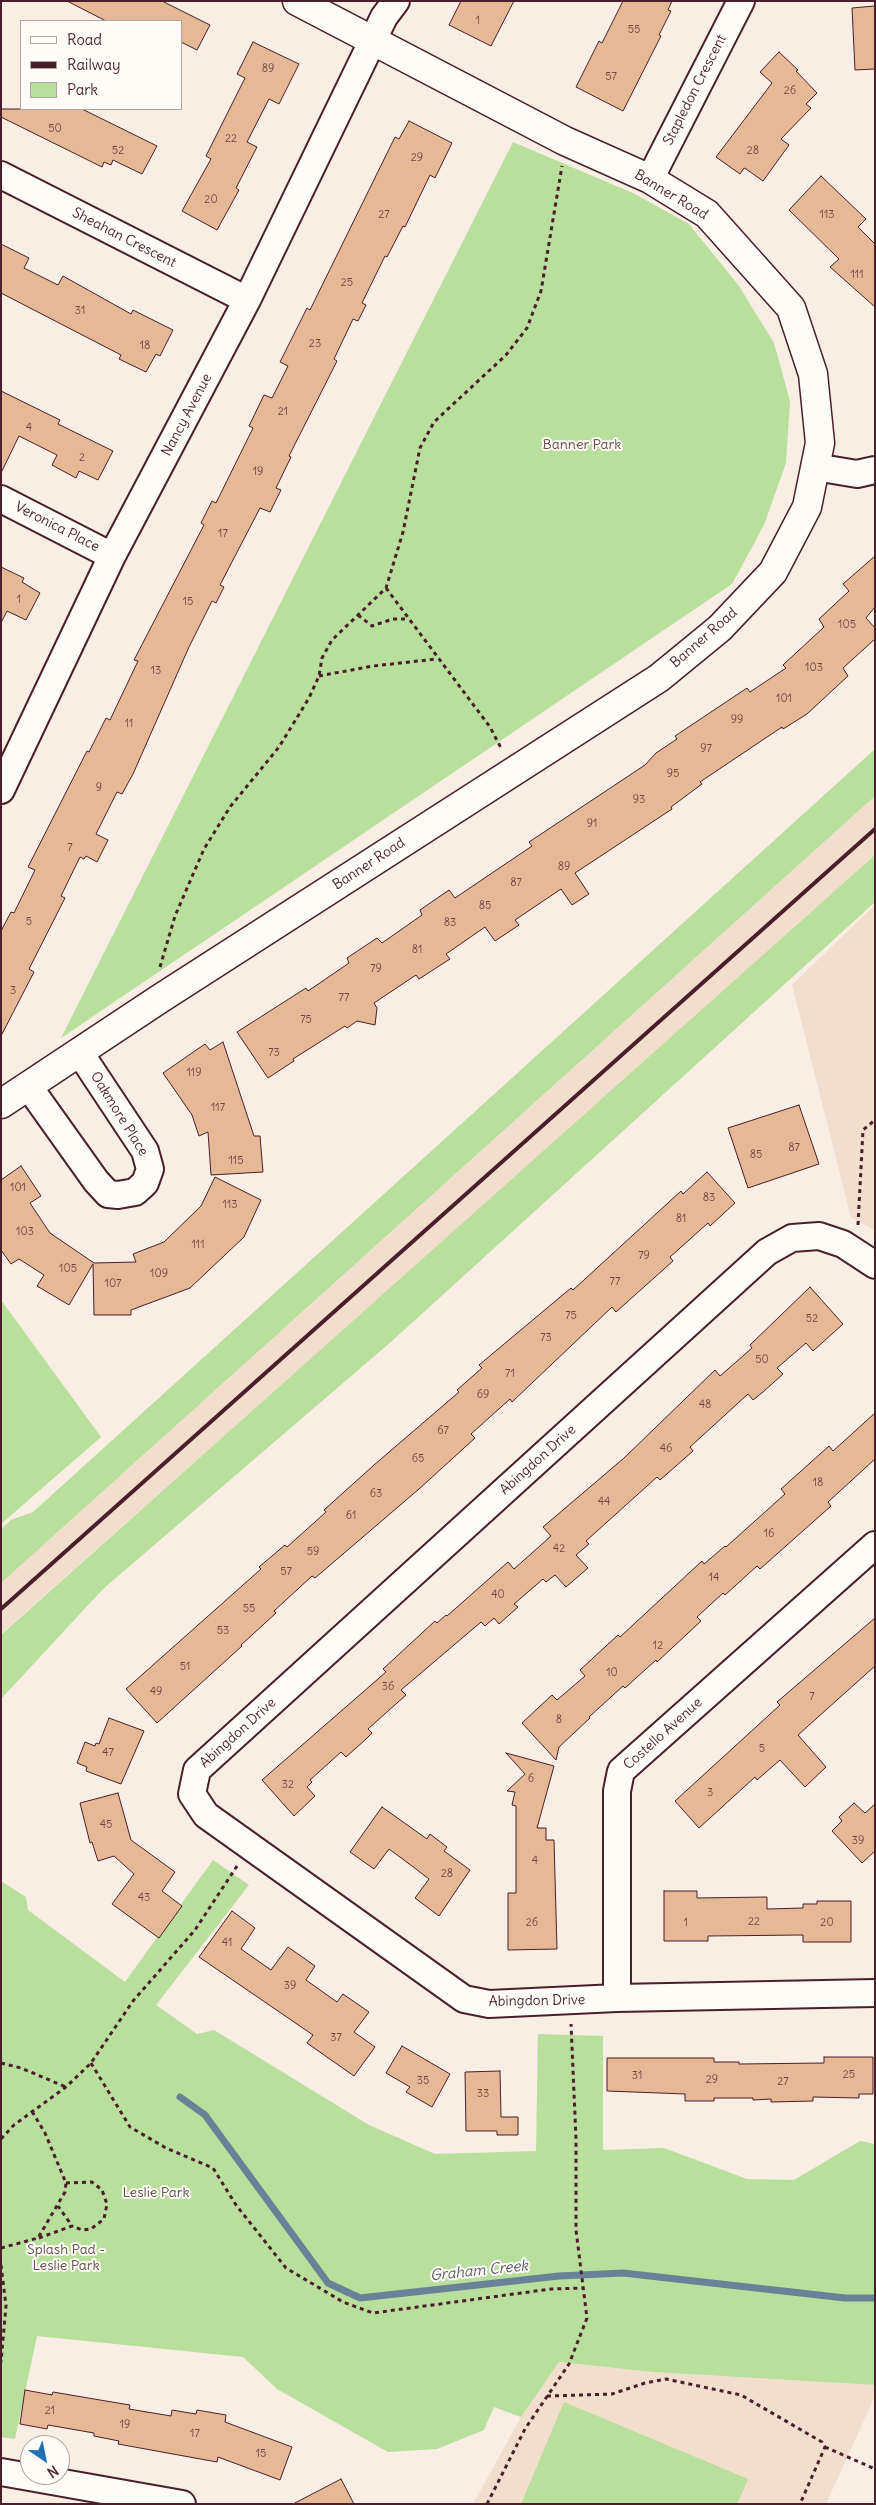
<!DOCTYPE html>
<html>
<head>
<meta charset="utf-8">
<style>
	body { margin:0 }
	#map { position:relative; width:876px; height:2505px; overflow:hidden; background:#f8eee4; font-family:Delius,sans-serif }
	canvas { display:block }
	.frame { position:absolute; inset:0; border:2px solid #4a1f2b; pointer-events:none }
	.legend { position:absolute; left:20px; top:20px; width:162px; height:90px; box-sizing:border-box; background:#fdfcf7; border:1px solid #b5a4a5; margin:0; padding:6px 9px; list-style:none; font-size:15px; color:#4a1f2b }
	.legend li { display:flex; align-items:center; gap:10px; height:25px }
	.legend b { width:25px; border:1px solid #b5a4a5 }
	.north { position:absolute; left:20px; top:2435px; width:50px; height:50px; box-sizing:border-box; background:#fdfcf7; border:1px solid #b5a4a5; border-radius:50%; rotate:146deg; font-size:14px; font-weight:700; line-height:20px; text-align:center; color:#4a1f2b }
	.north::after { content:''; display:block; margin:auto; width:18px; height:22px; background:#1f6fb2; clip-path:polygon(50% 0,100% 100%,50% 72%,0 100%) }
</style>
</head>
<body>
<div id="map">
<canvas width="876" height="2505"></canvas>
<div class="frame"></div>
<ul class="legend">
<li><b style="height:6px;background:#fdfcf7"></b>Road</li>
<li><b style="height:6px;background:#4a1f2b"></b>Railway</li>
<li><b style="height:14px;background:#b8df9b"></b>Park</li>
</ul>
<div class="north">N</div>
</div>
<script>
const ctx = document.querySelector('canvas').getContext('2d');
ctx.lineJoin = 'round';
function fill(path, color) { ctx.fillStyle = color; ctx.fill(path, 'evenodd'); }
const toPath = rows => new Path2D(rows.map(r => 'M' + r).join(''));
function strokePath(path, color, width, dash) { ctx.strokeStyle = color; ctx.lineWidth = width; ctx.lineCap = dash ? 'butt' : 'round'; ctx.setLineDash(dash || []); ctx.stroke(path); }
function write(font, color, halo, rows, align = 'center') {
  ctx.font = font + ' Delius,sans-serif'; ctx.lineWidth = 4; ctx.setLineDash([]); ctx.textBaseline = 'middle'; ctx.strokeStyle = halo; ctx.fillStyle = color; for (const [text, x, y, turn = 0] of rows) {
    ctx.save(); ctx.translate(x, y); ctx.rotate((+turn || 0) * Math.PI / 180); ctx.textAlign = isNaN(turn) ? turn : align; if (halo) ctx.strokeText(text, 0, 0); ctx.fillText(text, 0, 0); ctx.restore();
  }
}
fill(toPath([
	[875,796,875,855,644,1063,1,1634,1,1583],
	[875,905,875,1231,851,1217,792,985],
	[559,2362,653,2372,875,2385,875,2396,826,2504,473,2504,521,2417]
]), '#f2decd');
fill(toPath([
	[513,142,635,194,689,224,739,286,774,343,790,401,786,463,764,525,732,584,61,1038],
	[875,749,875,796,1,1583,1,1529,11,1520,33,1512],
	[875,855,875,902,392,1341,103,1589,1,1699,1,1635],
	[1,1300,101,1437,1,1524],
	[213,1860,249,1885,156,2005,197,2034,214,2030,369,2125,435,2154,536,2151,538,2034,603,2036,603,2150,664,2148,747,2179,794,2180,860,2141,875,2144,875,2385,653,2372,559,2362,521,2417,494,2407,484,2430,437,2449,388,2452,277,2389,243,2357,37,2336,15,2439,1,2437,1,1881,26,1897,28,1910,125,1982],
	[564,2402,748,2479,737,2504,521,2504]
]), '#b8df9b');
strokePath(toPath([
	[180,2097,205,2115,328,2283,360,2298,559,2276,623,2273,845,2298,875,2298]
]), '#698297', 7);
const building = toPath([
	[67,1,162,1,210,25,197,50,181,42,181,21,106,21,67,1],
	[461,1,514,1,491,46,449,25,461,1],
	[623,1,672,1,668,10,671,11,659,35,661,36,623,111,576,87,599,41,602,43,623,1],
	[875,6,875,69,855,70,852,8,875,6],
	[253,42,299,64,279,104,269,99,247,142,257,147,236,188,239,190,217,230,182,211,211,159,206,156,245,78,237,74,253,42],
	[779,52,798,70,796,71,817,93,806,104,811,108,781,139,789,145,763,181,746,169,744,168,740,174,716,157,772,83,760,72,779,52],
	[1,109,82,109,157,146,142,174,113,160,111,165,104,162,102,167,1,117,1,109],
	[409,121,452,143,435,178,430,175,405,227,403,226,387,257,385,256,362,303,366,305,358,321,353,319,334,359,337,361,289,456,291,457,276,488,281,490,270,512,260,508,220,585,224,587,216,603,212,601,189,647,133,774,122,794,117,792,96,834,108,840,97,862,86,856,84,859,80,857,61,896,65,898,29,969,34,972,1,1036,1,931,11,912,14,913,35,870,28,867,87,751,89,752,106,718,110,720,138,661,134,660,204,525,201,523,212,501,216,503,253,428,249,426,264,395,272,398,288,366,280,362,307,308,310,310,395,137,399,139,409,121],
	[821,176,866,219,858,227,875,244,875,307,830,267,839,259,789,210,821,176],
	[1,244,29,258,24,268,58,285,63,276,131,314,133,310,173,330,160,356,156,354,146,372,119,359,121,355,1,293,1,244],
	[1,391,60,420,58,424,113,451,98,480,79,471,76,478,52,465,57,455,19,436,1,473,1,391],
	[875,556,875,607,866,618,875,628,875,639,843,668,848,676,807,714,783,729,782,727,700,782,702,784,671,807,672,809,575,873,589,894,572,905,561,889,515,920,519,925,495,941,485,927,446,954,450,959,419,979,416,975,374,1003,377,1008,375,1025,357,1021,347,1028,345,1026,293,1059,294,1061,268,1078,237,1032,306,988,308,991,349,963,347,958,377,938,382,943,422,915,420,910,449,890,455,898,532,846,529,842,645,765,656,753,677,739,675,736,747,688,750,692,786,668,783,665,824,627,819,619,849,591,843,584,875,556],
	[1,567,24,578,22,582,40,593,26,620,7,611,1,623,1,567],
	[223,1042,254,1136,260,1136,263,1172,211,1175,208,1132,199,1136,192,1115,163,1073,205,1044,210,1050,223,1042],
	[799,1105,819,1164,748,1188,728,1128,799,1105],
	[21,1166,41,1196,30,1203,50,1233,94,1263,136,1262,133,1254,164,1242,201,1206,215,1177,261,1200,244,1237,190,1288,131,1310,131,1315,94,1315,93,1264,69,1305,37,1286,44,1275,19,1259,11,1264,1,1250,1,1180,21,1166],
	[707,1172,735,1203,710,1226,708,1223,670,1257,673,1261,616,1312,612,1307,512,1402,510,1399,471,1434,475,1438,419,1489,315,1578,312,1576,274,1611,276,1613,241,1645,242,1646,157,1723,126,1689,261,1569,259,1567,285,1545,287,1547,326,1512,324,1510,374,1465,459,1392,457,1390,482,1368,479,1365,571,1288,573,1290,681,1191,683,1194,707,1172],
	[810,1287,843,1324,813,1351,806,1343,777,1368,783,1374,763,1392,753,1400,748,1394,690,1447,693,1451,660,1480,657,1477,586,1541,589,1544,576,1555,588,1568,566,1587,555,1575,546,1582,543,1579,514,1604,518,1607,499,1624,494,1618,485,1626,481,1622,401,1690,406,1695,368,1729,372,1733,365,1740,346,1757,341,1752,310,1780,312,1782,307,1787,315,1796,294,1816,262,1780,386,1672,383,1669,435,1621,437,1623,446,1615,447,1616,508,1562,514,1569,551,1536,543,1527,624,1458,715,1370,720,1376,752,1348,750,1345,810,1287],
	[875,1413,875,1459,828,1502,831,1506,760,1569,757,1566,725,1595,723,1593,697,1617,701,1621,657,1662,656,1660,625,1688,623,1686,589,1717,590,1718,559,1747,556,1760,522,1723,552,1695,557,1700,585,1676,580,1670,618,1635,620,1637,702,1561,704,1564,725,1546,726,1547,785,1494,781,1489,829,1446,833,1451,875,1413],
	[875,1618,875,1666,798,1735,826,1767,805,1787,780,1760,757,1780,755,1777,699,1828,675,1801,780,1705,777,1702,875,1618],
	[109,1718,144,1731,121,1784,86,1771,87,1767,77,1763,85,1742,95,1746,96,1743,99,1744,109,1718],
	[506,1753,554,1766,537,1828,546,1828,546,1840,554,1840,557,1949,508,1950,508,1893,516,1893,516,1806,512,1805,515,1792,507,1791,525,1774,506,1753],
	[118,1793,131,1840,175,1872,162,1891,182,1906,159,1938,112,1904,134,1874,114,1856,98,1861,92,1842,90,1843,80,1803,118,1793],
	[854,1803,865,1813,875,1804,875,1851,862,1863,832,1831,842,1821,839,1817,854,1803],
	[382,1807,427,1839,430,1834,447,1847,444,1851,470,1870,439,1916,415,1898,429,1879,412,1866,389,1849,374,1869,350,1852,382,1807],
	[664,1891,697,1891,697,1898,767,1897,767,1909,803,1908,803,1904,817,1904,817,1901,851,1901,851,1942,803,1942,803,1935,708,1936,708,1941,664,1941,664,1891],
	[232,1911,255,1928,241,1949,271,1970,288,1947,315,1966,306,1980,337,2002,343,1994,369,2012,354,2032,375,2047,354,2076,307,2043,313,2035,199,1957,232,1911],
	[402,2046,450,2074,432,2107,406,2092,410,2087,386,2073,402,2046],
	[824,2057,873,2057,873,2094,859,2094,859,2098,813,2097,813,2101,771,2102,771,2099,753,2100,753,2098,714,2098,714,2101,685,2101,685,2094,607,2091,607,2058,714,2058,714,2062,739,2062,739,2064,824,2063,824,2057],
	[500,2071,501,2117,518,2117,518,2135,497,2135,497,2131,466,2131,465,2072,500,2071],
	[25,2390,52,2395,53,2392,100,2400,130,2405,129,2409,171,2416,172,2410,196,2414,197,2410,226,2415,225,2422,292,2447,280,2480,218,2457,217,2462,118,2444,119,2441,94,2436,94,2433,48,2425,47,2429,20,2424,25,2390],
	[341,2479,354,2504,293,2504,341,2479]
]);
fill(building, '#e5b896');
strokePath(building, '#4a1f2b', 1);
const minor = toPath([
	[1,175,247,300],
	[650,179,741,1],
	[815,467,857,474,875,470],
	[1,499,112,556],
	[1,790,112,556,247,300,384,17,396,1],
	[29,1087,96,1181,108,1194,118,1195,135,1192,145,1183,150,1169,145,1151,80,1053],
	[875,1265,843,1244,819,1236,792,1238,767,1252,197,1770,192,1794,206,1815,464,1999,489,2004,617,1998,875,1993],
	[617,1998,617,1791,621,1771,875,1545],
	[1,2472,182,2504]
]);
const tertiary = toPath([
	[1,1104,161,998,659,678,720,628,773,572,807,507,820,443,813,374,791,308,707,214,650,179,565,141,297,1]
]);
strokePath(minor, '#4a1f2b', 30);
strokePath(tertiary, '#4a1f2b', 31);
strokePath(toPath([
	[386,588,490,727,502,750],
	[358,615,372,626,393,619,408,619],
	[319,676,373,666,437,659],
	[160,967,175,916,204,849,230,807,279,747,309,698,319,676,322,658,332,640,386,588,403,532,420,448,434,422,506,355,527,328,541,291,562,166],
	[858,1225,863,1130,875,1120],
	[1,2063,21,2068,66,2087],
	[91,2063,130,2127,166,2148,213,2168,236,2205,286,2268,343,2302,373,2313,551,2289,583,2288],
	[1,2139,14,2125,66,2087,91,2063,133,2001,195,1930,237,1866],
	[66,2183,92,2182,102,2190,107,2204,104,2219,91,2229,82,2230,72,2226],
	[39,2238,72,2226,58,2206],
	[1,2248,38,2238,65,2192,66,2183,45,2133,33,2113],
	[1,2265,6,2306,1,2362],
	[547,2396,612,2394,645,2383,666,2379,741,2395,822,2442,825,2447,800,2504],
	[825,2447,875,2469],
	[487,2504,525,2429,569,2364,587,2318,576,2230,576,2139,571,2024]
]), '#4a1f2b', 3, [4, 4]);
strokePath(minor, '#fdfcf7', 26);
strokePath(tertiary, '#fdfcf7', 28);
strokePath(toPath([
	[1,1609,875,829]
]), '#4a1f2b', 4);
write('11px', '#714546', null, [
	["1",478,21],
	["55",634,30],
	["89",268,69],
	["57",611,77],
	["26",790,91],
	["50",55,129],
	["22",231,139],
	["52",118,151],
	["28",753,151],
	["29",417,158],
	["20",211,200],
	["27",384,215],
	["113",827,215],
	["111",857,275],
	["25",347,283],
	["31",80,311],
	["23",315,344],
	["18",145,346],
	["21",283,412],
	["4",29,428],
	["2",82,458],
	["19",258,472],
	["17",223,534],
	["1",19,600],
	["15",188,602],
	["105",847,625],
	["103",814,668],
	["13",156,671],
	["101",784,699],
	["99",737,720],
	["11",129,724],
	["97",706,749],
	["95",673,774],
	["9",99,788],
	["93",639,800],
	["91",592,824],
	["7",70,848],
	["89",564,867],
	["87",516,883],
	["85",485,906],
	["5",29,922],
	["83",450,923],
	["81",417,950],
	["79",376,969],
	["3",13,991],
	["77",344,998],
	["75",306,1020],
	["73",274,1053],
	["119",194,1073],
	["117",218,1108],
	["87",794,1148],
	["85",756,1155],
	["115",236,1161],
	["101",18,1188],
	["83",709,1198],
	["113",230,1205],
	["81",681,1219],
	["103",25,1232],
	["111",198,1245],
	["79",644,1256],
	["105",68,1269],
	["109",159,1274],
	["77",615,1282],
	["107",113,1284],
	["75",571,1316],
	["52",812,1319],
	["73",546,1338],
	["50",762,1360],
	["71",510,1374],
	["69",483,1395],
	["48",705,1405],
	["67",443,1431],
	["46",666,1449],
	["65",418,1459],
	["18",818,1483],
	["63",376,1494],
	["44",604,1502],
	["61",351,1516],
	["16",769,1534],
	["42",559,1549],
	["59",313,1552],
	["57",286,1572],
	["14",714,1578],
	["40",498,1595],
	["55",249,1609],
	["53",223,1631],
	["12",658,1646],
	["51",185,1667],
	["10",612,1673],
	["36",388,1687],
	["49",156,1692],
	["7",812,1697],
	["8",559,1720],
	["5",762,1749],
	["47",108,1753],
	["6",531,1779],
	["32",288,1785],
	["3",710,1793],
	["45",106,1825],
	["39",858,1841],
	["4",535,1861],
	["28",447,1874],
	["43",144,1898],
	["22",754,1922],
	["26",532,1923],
	["1",686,1923],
	["20",827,1923],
	["41",227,1943],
	["39",290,1986],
	["37",336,2038],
	["25",849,2075],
	["31",637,2076],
	["29",712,2080],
	["35",423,2081],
	["27",783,2082],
	["33",483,2094],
	["21",50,2411],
	["19",125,2425],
	["17",195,2434],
	["15",261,2454]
]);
write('14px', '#4a1f2b', '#fdfcf7', [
	["Stapledon Crescent",695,90,-63],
	["Banner Road",671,195,31],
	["Sheahan Crescent",124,238,27],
	["Nancy Avenue",187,415,-62],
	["Veronica Place",57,527,27],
	["Banner Road",704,638,-41],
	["Banner Road",369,864,-33],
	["Oakmore Place",119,1114,58],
	["Abingdon Drive",538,1460,-42],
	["Abingdon Drive",238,1733,-42],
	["Costello Avenue",663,1734,-42],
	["Abingdon Drive",537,2001,-1]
]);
write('14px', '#664f47', '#fdfcf7', [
	["Banner Park",582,445],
	["Leslie Park",156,2193],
	["Splash Pad -",66,2250],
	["Leslie Park",66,2266]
]);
write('italic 15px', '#5c596a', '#fdfcf7', [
	["Graham Creek",479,2271,-6]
]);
</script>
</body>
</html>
